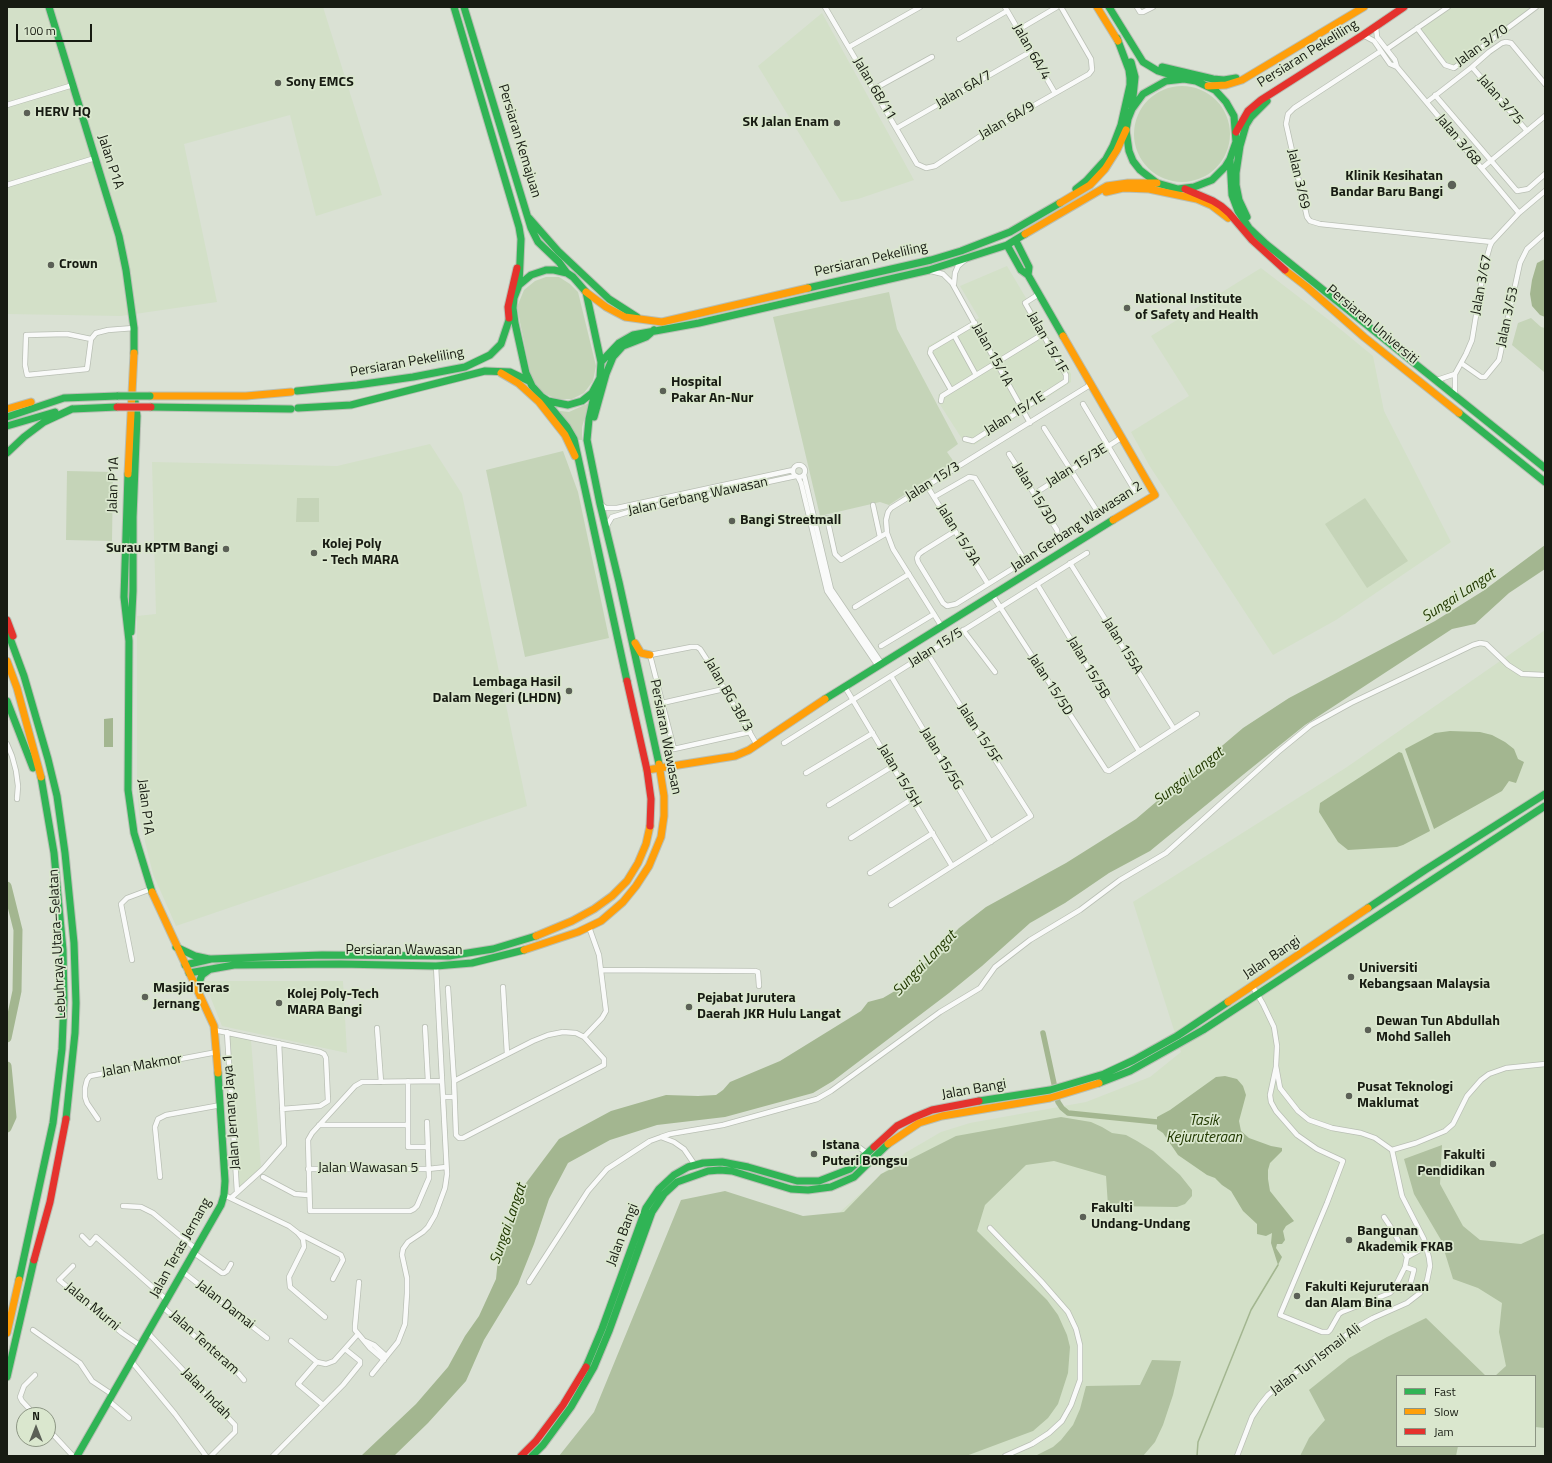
<!DOCTYPE html>
<html>
<head>
<meta charset="utf-8">
<style>
	body { margin:0 }
	#map { position:relative; width:1552px; height:1463px; overflow:hidden; background:#dae1d4; font-family:"Titillium Web",sans-serif }
	canvas { display:block }
	.frame { position:absolute; inset:0; border:8px solid #171b12; pointer-events:none }
	.legend { position:absolute; left:1396px; top:1375px; width:140px; height:72px; box-sizing:border-box; background:#dae7ce; border:1px solid #8c9583; margin:0; padding:5px 7px; list-style:none; font-size:12px; color:#171b12 }
	.legend li { display:flex; align-items:center; gap:8px; height:20px }
	.legend b { width:20px; border:1px solid #8c9583 }
	.north { position:absolute; left:16px; top:1407px; width:40px; height:40px; box-sizing:border-box; background:#dae7ce; border:1px solid #8c9583; border-radius:50%; rotate:0deg; font-size:11px; font-weight:700; line-height:16px; text-align:center; color:#171b12 }
	.north::after { content:''; display:block; margin:auto; width:14px; height:18px; background:#5b6056; clip-path:polygon(50% 0,100% 100%,50% 72%,0 100%) }
	.scale { position:absolute; left:16px; top:24px; width:76px; height:18px; box-sizing:border-box; border:2px solid #171b12; border-top:0; padding-left:5px; font-size:12px; line-height:14px; white-space:nowrap; color:#171b12; -webkit-text-stroke:3px #dae7ce; paint-order:stroke }
</style>
</head>
<body>
<div id="map">
<canvas width="1552" height="1463"></canvas>
<div class="frame"></div>
<ul class="legend">
<li><b style="height:5px;background:#30b455"></b>Fast</li>
<li><b style="height:5px;background:#ff9f0a"></b>Slow</li>
<li><b style="height:5px;background:#e5322d"></b>Jam</li>
</ul>
<div class="north">N</div>
<div class="scale">100 m</div>
</div>
<script>
const ctx = document.querySelector('canvas').getContext('2d');
ctx.lineJoin = 'round';
function fill(path, color) { ctx.fillStyle = color; ctx.fill(path, 'evenodd'); }
const toPath = rows => new Path2D(rows.map(r => 'M' + r).join(''));
function strokePath(path, color, width, dash) { ctx.strokeStyle = color; ctx.lineWidth = width; ctx.lineCap = dash ? 'butt' : 'round'; ctx.setLineDash(dash || []); ctx.stroke(path); }
function write(font, color, halo, rows, align = 'center') {
  ctx.font = font + ' "Titillium Web",sans-serif'; ctx.lineWidth = 3.5; ctx.setLineDash([]); ctx.textBaseline = 'middle'; ctx.strokeStyle = halo; ctx.fillStyle = color; for (const [text, x, y, turn = 0] of rows) {
    ctx.save(); ctx.translate(x, y); ctx.rotate((+turn || 0) * Math.PI / 180); ctx.textAlign = isNaN(turn) ? turn : align; if (halo) ctx.strokeText(text, 0, 0); ctx.fillText(text, 0, 0); ctx.restore();
  }
}
fill(toPath([
	[7,7,323,7,382,195,316,216,290,115,184,144,217,302,121,316,7,314],
	[1451,7,1532,7,1458,64,1450,66,1420,29],
	[822,13,914,180,858,199,841,202,758,66],
	[1007,266,1071,374,1071,382,974,445,964,442,939,403,938,395,947,389,927,354,928,346,979,318,960,286],
	[1261,268,1334,324,1373,356,1384,411,1451,542,1336,620,1273,655,1149,465,1131,432,1189,396,1151,336],
	[430,444,462,494,527,806,176,926,153,874,140,821,137,790,137,616,156,614,152,462,337,466],
	[1545,630,1545,1456,815,1456,839,1213,905,1153,941,1132,970,1123,1086,1102,1150,1077,1181,1052,1133,902,1347,767],
	[1397,1376,1535,1376,1535,1446,1397,1446],
	[204,981,343,981,347,1053,222,1026],
	[229,1035,251,1040,261,1167,239,1188]
]), '#d3e0c8');
fill(toPath([
	'1134 134a48 48 0 1 1 96 0a48 48 0 1 1-96 0Z',
	[546,277,559,277,570,284,578,292,596,366,593,381,584,393,572,399,557,399,545,394,536,386,531,377,517,307,524,290,535,281],
	[889,292,897,329,958,444,947,452,954,462,889,505,880,502,820,516,773,317],
	[1531,318,1541,327,1545,328,1545,371,1544,372,1512,345,1518,323],
	[589,403,582,427,582,440,578,440,572,432,552,410,569,412],
	[563,451,578,492,609,638,525,657,486,470],
	[67,471,113,472,112,541,66,540],
	[297,498,319,498,319,522,296,522],
	[1365,498,1408,561,1367,588,1325,524]
]), '#c5d4b8');
fill(toPath([
	[1061,1117,1091,1122,1102,1127,1112,1133,1126,1135,1137,1141,1153,1151,1180,1175,1192,1190,1192,1196,1185,1204,1177,1207,1108,1206,1106,1176,1054,1161,1026,1165,985,1205,977,1231,1047,1300,1058,1315,1067,1335,1070,1347,1068,1373,1058,1404,1048,1418,1033,1431,966,1456,559,1456,594,1412,681,1200,725,1191,803,1216,844,1212,881,1174,956,1136],
	[1442,1145,1440,1184,1463,1226,1480,1240,1521,1244,1545,1233,1545,1428,1535,1427,1535,1376,1495,1376,1506,1366,1499,1332,1502,1303,1478,1288,1453,1279,1441,1240,1414,1194,1404,1159],
	[1426,1318,1486,1376,1397,1376,1397,1446,1458,1446,1456,1456,1300,1456,1309,1438,1325,1420,1309,1390,1349,1358,1387,1337],
	[1152,1360,1181,1361,1173,1395,1163,1425,1155,1442,1143,1456,1035,1456,1053,1447,1061,1440,1073,1425,1080,1409,1086,1386,1140,1385]
]), '#b0c1a0');
fill(toPath([
	[1545,259,1545,317,1540,315,1532,306,1530,294,1532,280,1537,263],
	[1545,545,1545,569,1509,593,1475,624,1452,629,1305,725,1244,774,1150,851,1109,873,1065,903,1030,923,982,966,949,993,833,1081,813,1093,725,1117,657,1125,610,1140,568,1163,549,1199,534,1244,518,1284,484,1340,466,1381,428,1423,394,1456,361,1456,416,1404,448,1367,465,1336,479,1316,496,1279,498,1259,520,1191,559,1139,611,1111,666,1095,698,1096,716,1095,723,1090,730,1082,780,1061,861,1011,868,1002,883,998,905,985,959,928,986,907,1066,863,1136,819,1243,728,1289,698,1435,621,1483,591],
	[113,718,113,747,104,747,104,719],
	[1450,731,1480,732,1492,735,1505,742,1514,749,1518,759,1524,762,1516,783,1509,781,1502,791,1434,829,1405,749,1435,733],
	[1399,752,1402,753,1430,831,1403,845,1397,847,1348,850,1338,842,1319,812,1320,803],
	[1225,1076,1237,1079,1243,1086,1246,1095,1239,1121,1241,1131,1249,1138,1271,1146,1282,1148,1282,1151,1270,1163,1268,1170,1268,1179,1270,1191,1294,1221,1286,1226,1283,1231,1285,1240,1282,1244,1277,1244,1276,1248,1282,1257,1278,1265,1271,1243,1272,1233,1266,1236,1257,1234,1257,1224,1243,1211,1231,1191,1222,1185,1215,1178,1207,1175,1178,1155,1163,1133,1157,1129,1157,1117,1170,1110,1216,1077]
]), '#a3b690');
strokePath(toPath([
	[1197,1456,1198,1442,1251,1310,1278,1265]
]), '#a3b690', 1.5);
strokePath(toPath([
	[1043,1033,1058,1102,1062,1108,1068,1113,1157,1122]
]), '#a3b690', 5.5);
strokePath(toPath([
	[7,886,18,930,17,991,7,1038],
	[7,1066,12,1117,7,1128]
]), '#a3b690', 9);
const street = toPath([
	[825,7,917,164,926,168,935,166,982,135,1089,74,1092,70,1091,59,1061,7],
	[1005,7,1055,93],
	[1137,7,1140,12,1143,12,1153,7],
	[1376,27,1377,37,1395,60,1397,67,1519,213],
	[1417,28,1445,65,1454,68,1536,7],
	[1018,30,1057,7],
	[1363,35,1374,41,1390,64,1397,67],
	[959,39,1007,11],
	[849,47,920,7],
	[1387,49,1448,7],
	[1381,51,1294,108,1288,114,1286,124,1307,217,1310,221,1320,224,1492,242],
	[1472,67,1527,131],
	[874,89,932,57],
	[1435,95,1517,191,1528,189,1545,174],
	[1427,102,1472,67,1489,52,1502,43,1506,42,1511,43,1545,84],
	[7,105,73,85],
	[897,128,1030,52],
	[1482,168,1545,116],
	[7,185,95,158],
	[931,271,943,274,952,283,1030,423],
	[954,284,955,273,958,266,965,260],
	[954,335,976,375],
	[91,339,67,334,26,335,25,365,27,375,87,369,91,339,96,333,108,330,134,328],
	[1461,363,1481,377,1485,377,1499,360,1520,263,1527,249,1545,233],
	[1437,380,1455,374],
	[951,390,930,353,931,349,975,323],
	[1455,394,1455,374,1466,354,1472,340,1484,267,1490,246,1492,242,1519,213,1545,191],
	[941,401,942,396,1043,334],
	[1083,404,1135,491],
	[1044,428,1099,514],
	[965,439,973,441,1066,381,1066,375,1025,303,1039,294],
	'793 471a6 6 0 1 1 12 0a6 6 0 1 1-12 0Z',
	[804,475,831,589,882,664],
	[798,477,801,483,827,591,878,666],
	[927,486,988,584],
	[1034,494,1121,438],
	[934,497,969,477,975,478,1025,561],
	[600,504,606,508,617,508,793,470],
	[873,505,880,537],
	[827,518,835,554,841,560,887,533],
	[606,527,612,517,632,511,796,476],
	[955,531,923,551,919,554,917,558,918,562,943,603,947,606,956,604,1057,541,1058,538,1057,530,1009,454],
	[1070,563,1174,729],
	[1037,584,1139,751],
	[993,596,1106,770,1109,771,1197,714],
	[855,607,909,574],
	[942,627,893,549,887,533,886,520,888,512,891,508,1090,385],
	[963,630,995,672],
	[881,646,934,614],
	[891,676,991,842],
	[845,687,952,866],
	[662,703,724,689],
	[750,732,674,749,650,655,691,647,697,647,700,649,711,666,757,745],
	[784,743,1087,553],
	[7,744,12,756,16,771,18,786,17,799],
	[806,773,873,733],
	[829,805,893,766],
	[851,838,912,799],
	[870,873,933,833],
	[891,905,1031,816,927,653],
	[132,960,121,904,127,898,151,889],
	[601,970,755,971,758,972,759,986],
	[503,987,507,1054],
	[448,988,454,1081],
	[425,1027,428,1081],
	[377,1028,381,1082],
	[214,1030,320,1052,324,1054,326,1058,328,1101,320,1106,282,1109],
	[227,1032,237,1192],
	[563,1032,576,1033,584,1037,604,1059,604,1065,463,1138,459,1138,456,1135,454,1081,533,1041,548,1035,563,1032],
	[584,1037,602,1018,606,1011,599,955,589,927],
	[1276,1067,1270,1095,1271,1102,1276,1111,1297,1135,1317,1149,1343,1161,1327,1203,1280,1315,1322,1332,1328,1332,1330,1330,1339,1314,1342,1312,1390,1293,1394,1289,1405,1267,1407,1257,1427,1246],
	[408,1081,408,1147,428,1147],
	[443,1097,454,1097],
	[98,1119,87,1103,85,1097,85,1088,87,1080,90,1076,217,1052],
	[427,1122,429,1178,417,1206,414,1209,410,1211,310,1211,308,1140,312,1133,355,1086,362,1082,442,1081],
	[319,1125,408,1125],
	[661,1137,674,1142,684,1149,695,1165],
	[833,1145,856,1145,868,1154],
	[1392,1150,1416,1143,1445,1131,1453,1124,1467,1096,1481,1080,1489,1074,1506,1068,1545,1064],
	[308,1169,428,1169,446,1167],
	[160,1177,155,1127,158,1119,166,1115,221,1105],
	[263,1177,295,1194,308,1195],
	[224,1195,289,1226,298,1233,303,1239,304,1247,289,1277,290,1287,325,1317],
	[231,1198,263,1169,284,1145,279,1043],
	[123,1206,141,1207,153,1213,196,1249],
	[1384,1217,1392,1229,1407,1257],
	[990,1228,1041,1281,1068,1312,1076,1329,1080,1345,1080,1380,1071,1405,1062,1421,1049,1433,1032,1444,1005,1456],
	[300,1234,341,1255,343,1260,333,1279],
	[82,1236,90,1244,96,1237,167,1300],
	[194,1253,222,1273,224,1273,227,1271,231,1264],
	[73,1266,59,1280,122,1333,141,1346],
	[183,1272,267,1338],
	[359,1282,355,1326,355,1330,370,1348,384,1360],
	[529,1282,588,1191,607,1169,650,1141,661,1137,670,1134,723,1125,817,1099,831,1091,940,1012,980,988,995,967,1030,940,1080,910,1120,880,1166,853,1278,752,1311,725,1351,703,1473,645,1480,643,1486,644,1508,665,1522,674,1545,675],
	[1395,1287,1402,1290,1410,1285,1414,1270,1405,1267],
	[163,1307,216,1356,238,1373,244,1380],
	[33,1330,80,1363,92,1381,113,1395],
	[148,1333,235,1425,235,1432,211,1456],
	[291,1341,317,1362,326,1364,334,1361,358,1334],
	[365,1341,374,1345,386,1356],
	[132,1362,175,1414,206,1456],
	[317,1362,298,1384,323,1405],
	[372,1374,398,1342,405,1324,407,1293,407,1278,402,1255,403,1249,408,1242,423,1232,428,1227,435,1215,445,1188,447,1174,436,966],
	[109,1401,129,1418],
	[35,1415,22,1401,20,1397,24,1386,35,1375],
	[48,1429,73,1456],
	[273,1456,343,1385,360,1364,360,1361,345,1349],
	[1237,1456,1252,1417,1260,1405,1268,1395,1286,1380,1357,1327,1373,1318,1407,1303,1420,1293,1427,1281,1430,1266,1429,1258,1424,1239,1402,1196,1392,1150,1375,1138,1361,1133,1332,1128,1309,1120,1298,1111,1280,1088,1276,1066,1277,1046,1274,1027,1263,1004,1253,987]
]);
const fast = toPath([
	[49,7,119,236,126,270,134,328,134,353],
	[454,7,519,227,521,239,519,285],
	[464,7,531,228,538,242,559,262,567,273],
	[1109,7,1143,62,1158,71,1184,79,1196,81,1215,90,1226,102,1234,116,1236,142,1230,159,1225,167,1212,180,1194,187,1178,189,1157,183,1140,170,1133,161,1129,151,1126,130,1128,119,1132,109,1143,94,1166,81,1184,79],
	[1131,62,1135,77,1132,107],
	[1162,67,1213,79,1224,80,1236,78],
	[1230,159,1232,195,1238,211,1249,228,1266,244,1545,468],
	[1076,189,1086,181,1106,159,1113,146,1121,125,1130,85,1130,78,1129,70,1117,38],
	[1247,217,1239,200,1236,185,1236,173,1240,146,1246,125,1251,117,1267,101],
	[529,218,558,251,609,299,637,317],
	[1016,241,1029,267,1028,275,1063,336],
	[1007,245,1021,270,1028,275],
	[546,270,554,270,567,273,573,277,586,292,601,362,600,378,592,393,582,401,568,405,548,401,542,397,532,386,526,373,515,323,513,308,514,298,519,285,531,275,546,270],
	[808,288,931,260,961,251,1010,232,1060,203],
	[601,362,619,343,633,335,699,323,929,270,1007,245,1025,234],
	[596,387,589,419,587,440,600,504,619,582,659,764],
	[297,391,357,385,413,377,465,367,490,355,501,344,512,311],
	[542,397,567,427,574,439,627,681],
	[64,398,118,396],
	[151,407,291,409],
	[298,408,351,405,485,371,510,372,529,381],
	[72,409,117,407],
	[1459,413,1545,482],
	[7,417,64,398],
	[594,417,606,374,613,357,623,346,646,337,654,330],
	[7,426,55,412],
	[7,453,24,437,44,422,72,409],
	[128,474,124,597,129,641,128,790,134,833,152,892],
	[7,630,24,676,48,759,57,796,65,853,74,943,76,1003,75,1033,66,1119],
	[131,632,133,591,133,517,137,416,135,401],
	[825,699,1113,520],
	[7,701,33,768],
	[1368,908,1425,870,1545,794],
	[176,947,195,956,209,959],
	[185,965,211,959,322,955,449,956,493,949,536,936],
	[189,973,234,965,340,964,436,966,472,963,524,950],
	[200,991,200,980,202,975,209,970],
	[1099,1083,1130,1071,1203,1030,1545,806],
	[979,1101,1050,1090,1104,1074,1134,1060,1177,1036,1228,1002],
	[19,1280,53,1123,62,1049,64,999,63,950,54,853,41,777],
	[586,1367,602,1329,646,1208,659,1189,674,1175,688,1167,703,1163,722,1162,748,1167,797,1181,819,1181,850,1169,874,1147],
	[7,1377,34,1260],
	[77,1456,221,1205,224,1195,225,1181,218,1073],
	[532,1456,543,1445,571,1407,594,1367,609,1331,652,1212,664,1194,677,1182,708,1171,720,1170,732,1171,791,1189,808,1190,831,1187,854,1177,888,1144]
]);
const slow = toPath([
	[1097,7,1118,41],
	[1208,86,1226,85,1242,80,1364,7],
	[1106,192,1123,188,1149,189,1197,199,1211,205,1228,218],
	[1060,203,1090,185,1105,169,1117,150,1126,130],
	[1025,234,1107,186,1128,183,1157,183],
	[1285,270,1307,287,1364,337,1459,413],
	[586,292,606,307,625,317,662,322,808,288],
	[1063,336,1155,495,1113,520],
	[501,373,518,383,539,402,565,435,575,456],
	[150,396,246,396,291,392],
	[7,409,31,402],
	[128,474,134,353],
	[635,643,641,653,650,655],
	[7,661,17,688,41,777],
	[647,770,735,756,749,750,825,699],
	[152,892,214,1026,218,1073],
	[536,936,572,921,594,909,612,896,627,881,638,863,646,844,650,826],
	[524,950,578,932,601,921,623,902,636,886,649,866,661,837,664,816,664,796,659,764],
	[1228,1002,1368,908],
	[888,1144,919,1123,942,1116,1050,1098,1099,1083],
	[7,1333,19,1280]
]);
const jam = toPath([
	[1236,132,1248,111,1261,100,1363,35,1404,7],
	[1185,189,1213,201,1221,206,1229,213,1252,240,1285,270],
	[509,318,508,307,517,268],
	[7,620,13,636],
	[627,681,647,770,651,799,650,826],
	[874,1147,897,1126,915,1117,932,1110,979,1101],
	[34,1260,50,1202,66,1119],
	[521,1456,536,1441,563,1405,586,1367]
]);
strokePath(street, '#b9bfb4', 6);
strokePath(fast, '#b9bfb4', 9);
strokePath(slow, '#b9bfb4', 9);
strokePath(jam, '#b9bfb4', 9);
strokePath(street, '#f9faf9', 4.5);
strokePath(fast, '#30b455', 7);
strokePath(slow, '#ff9f0a', 7);
strokePath(jam, '#e5322d', 7);
const fastBridge = toPath([
	[118,396,150,396]
]);
const jamBridge = toPath([
	[117,407,151,407]
]);
strokePath(fastBridge, '#b9bfb4', 9, []);
strokePath(jamBridge, '#b9bfb4', 9, []);
strokePath(fastBridge, '#30b455', 7);
strokePath(jamBridge, '#e5322d', 7);
for (const [x, y, r, color] of [
	[278,83,4,"#5b6056"],
	[27,113,4,"#5b6056"],
	[837,123,4,"#5b6056"],
	[1452,185,5,"#5b6056"],
	[51,265,4,"#5b6056"],
	[1127,308,4,"#5b6056"],
	[663,391,4,"#5b6056"],
	[732,521,4,"#5b6056"],
	[226,549,4,"#5b6056"],
	[314,553,4,"#5b6056"],
	[569,691,4,"#5b6056"],
	[1351,977,4,"#5b6056"],
	[145,997,4,"#5b6056"],
	[279,1003,4,"#5b6056"],
	[689,1007,4,"#5b6056"],
	[1368,1030,4,"#5b6056"],
	[1349,1096,4,"#5b6056"],
	[814,1154,4,"#5b6056"],
	[1493,1164,4,"#5b6056"],
	[1083,1217,4,"#5b6056"],
	[1349,1240,4,"#5b6056"],
	[1297,1296,4,"#5b6056"]
]) { const dot = new Path2D(); dot.arc(x, y, r, 0, 2 * Math.PI); ctx.fillStyle = color; ctx.fill(dot); strokePath(dot, '#dae7ce', 1.5); }
write('14px', '#171b12', '#dae7ce', [
	["Jalan 3/70",1482,46,-36],
	["Jalan 6A/4",1031,52,60],
	["Persiaran Pekeliling",1308,54,-32],
	["Jalan 6B/11",874,89,59],
	["Jalan 6A/7",964,90,-30],
	["Jalan 3/75",1500,100,49],
	["Jalan 6A/9",1007,121,-30],
	["Jalan 3/68",1458,140,50],
	["Persiaran Kemajuan",519,141,73],
	["Jalan P1A",110,162,72],
	["Jalan 3/69",1298,179,77],
	["Persiaran Pekeliling",871,260,-13],
	["Jalan 3/67",1482,285,-79],
	["Jalan 3/53",1508,317,-78],
	["Persiaran Universiti",1372,325,40],
	["Jalan 15/1F",1047,343,61],
	["Jalan 15/1A",992,355,61],
	["Persiaran Pekeliling",407,363,-10],
	["Jalan 15/1E",1015,414,-32],
	["Jalan 15/3E",1077,466,-32],
	["Jalan 15/3",933,482,-32],
	["Jalan P1A",114,485,-88],
	["Jalan 15/3D",1034,494,58],
	["Jalan Gerbang Wawasan",698,497,-12],
	["Jalan Gerbang Wawasan 2",1077,527,-33],
	["Jalan 15/3A",958,535,58],
	["Jalan 155A",1122,646,58],
	["Jalan 15/5",936,648,-32],
	["Jalan 15/5B",1088,668,59],
	["Jalan 15/5D",1050,685,57],
	["Jalan BG 3B/3",728,695,60],
	["Jalan 15/5F",979,734,57],
	["Persiaran Wawasan",665,737,79],
	["Jalan 15/5G",941,759,59],
	["Jalan 15/5H",899,776,59],
	["Jalan P1A",145,807,83],
	["Lebuhraya Utara–Selatan",58,944,-93],
	["Persiaran Wawasan",404,951],
	["Jalan Bangi",1272,958,-34],
	["Jalan Makmor",142,1066,-10],
	["Jalan Bangi",974,1090,-10],
	["Jalan Jernang Jaya 1",232,1112,-94],
	["Jalan Wawasan 5",368,1169],
	["Jalan Bangi",623,1235,-69],
	["Jalan Teras Jernang",181,1248,-61],
	["Jalan Damai",225,1305,38],
	["Jalan Murni",92,1307,40],
	["Jalan Tenteram",204,1343,42],
	["Jalan Tun Ismail Ali",1316,1360,-37],
	["Jalan Indah",206,1394,46]
]);
write('bold 14px', '#171b12', '#dae7ce', [
	["Sony EMCS",286,83],
	["HERV HQ",35,113],
	["SK Jalan Enam",829,123,"right"],
	["Klinik Kesihatan",1443,177,"right"],
	["Bandar Baru Bangi",1443,193,"right"],
	["Crown",59,265],
	["National Institute",1135,300],
	["of Safety and Health",1135,316],
	["Hospital",671,383],
	["Pakar An-Nur",671,399],
	["Bangi Streetmall",740,521],
	["Kolej Poly",322,545],
	["- Tech MARA",322,561],
	["Surau KPTM Bangi",218,549,"right"],
	["Lembaga Hasil",561,683,"right"],
	["Dalam Negeri (LHDN)",561,699,"right"],
	["Universiti",1359,969],
	["Kebangsaan Malaysia",1359,985],
	["Masjid Teras",153,989],
	["Jernang",153,1005],
	["Kolej Poly-Tech",287,995],
	["MARA Bangi",287,1011],
	["Pejabat Jurutera",697,999],
	["Daerah JKR Hulu Langat",697,1015],
	["Dewan Tun Abdullah",1376,1022],
	["Mohd Salleh",1376,1038],
	["Pusat Teknologi",1357,1088],
	["Maklumat",1357,1104],
	["Istana",822,1146],
	["Puteri Bongsu",822,1162],
	["Fakulti",1485,1156,"right"],
	["Pendidikan",1485,1172,"right"],
	["Fakulti",1091,1209],
	["Undang-Undang",1091,1225],
	["Bangunan",1357,1232],
	["Akademik FKAB",1357,1248],
	["Fakulti Kejuruteraan",1305,1288],
	["dan Alam Bina",1305,1304]
], 'left');
write('italic 15px', '#213800', '#dae7ce', [
	["Sungai Langat",1459,596,-33],
	["Sungai Langat",1189,777,-38],
	["Sungai Langat",925,964,-46],
	["Tasik",1204,1121],
	["Kejuruteraan",1204,1138],
	["Sungai Langat",509,1224,-71]
]);
</script>
</body>
</html>
